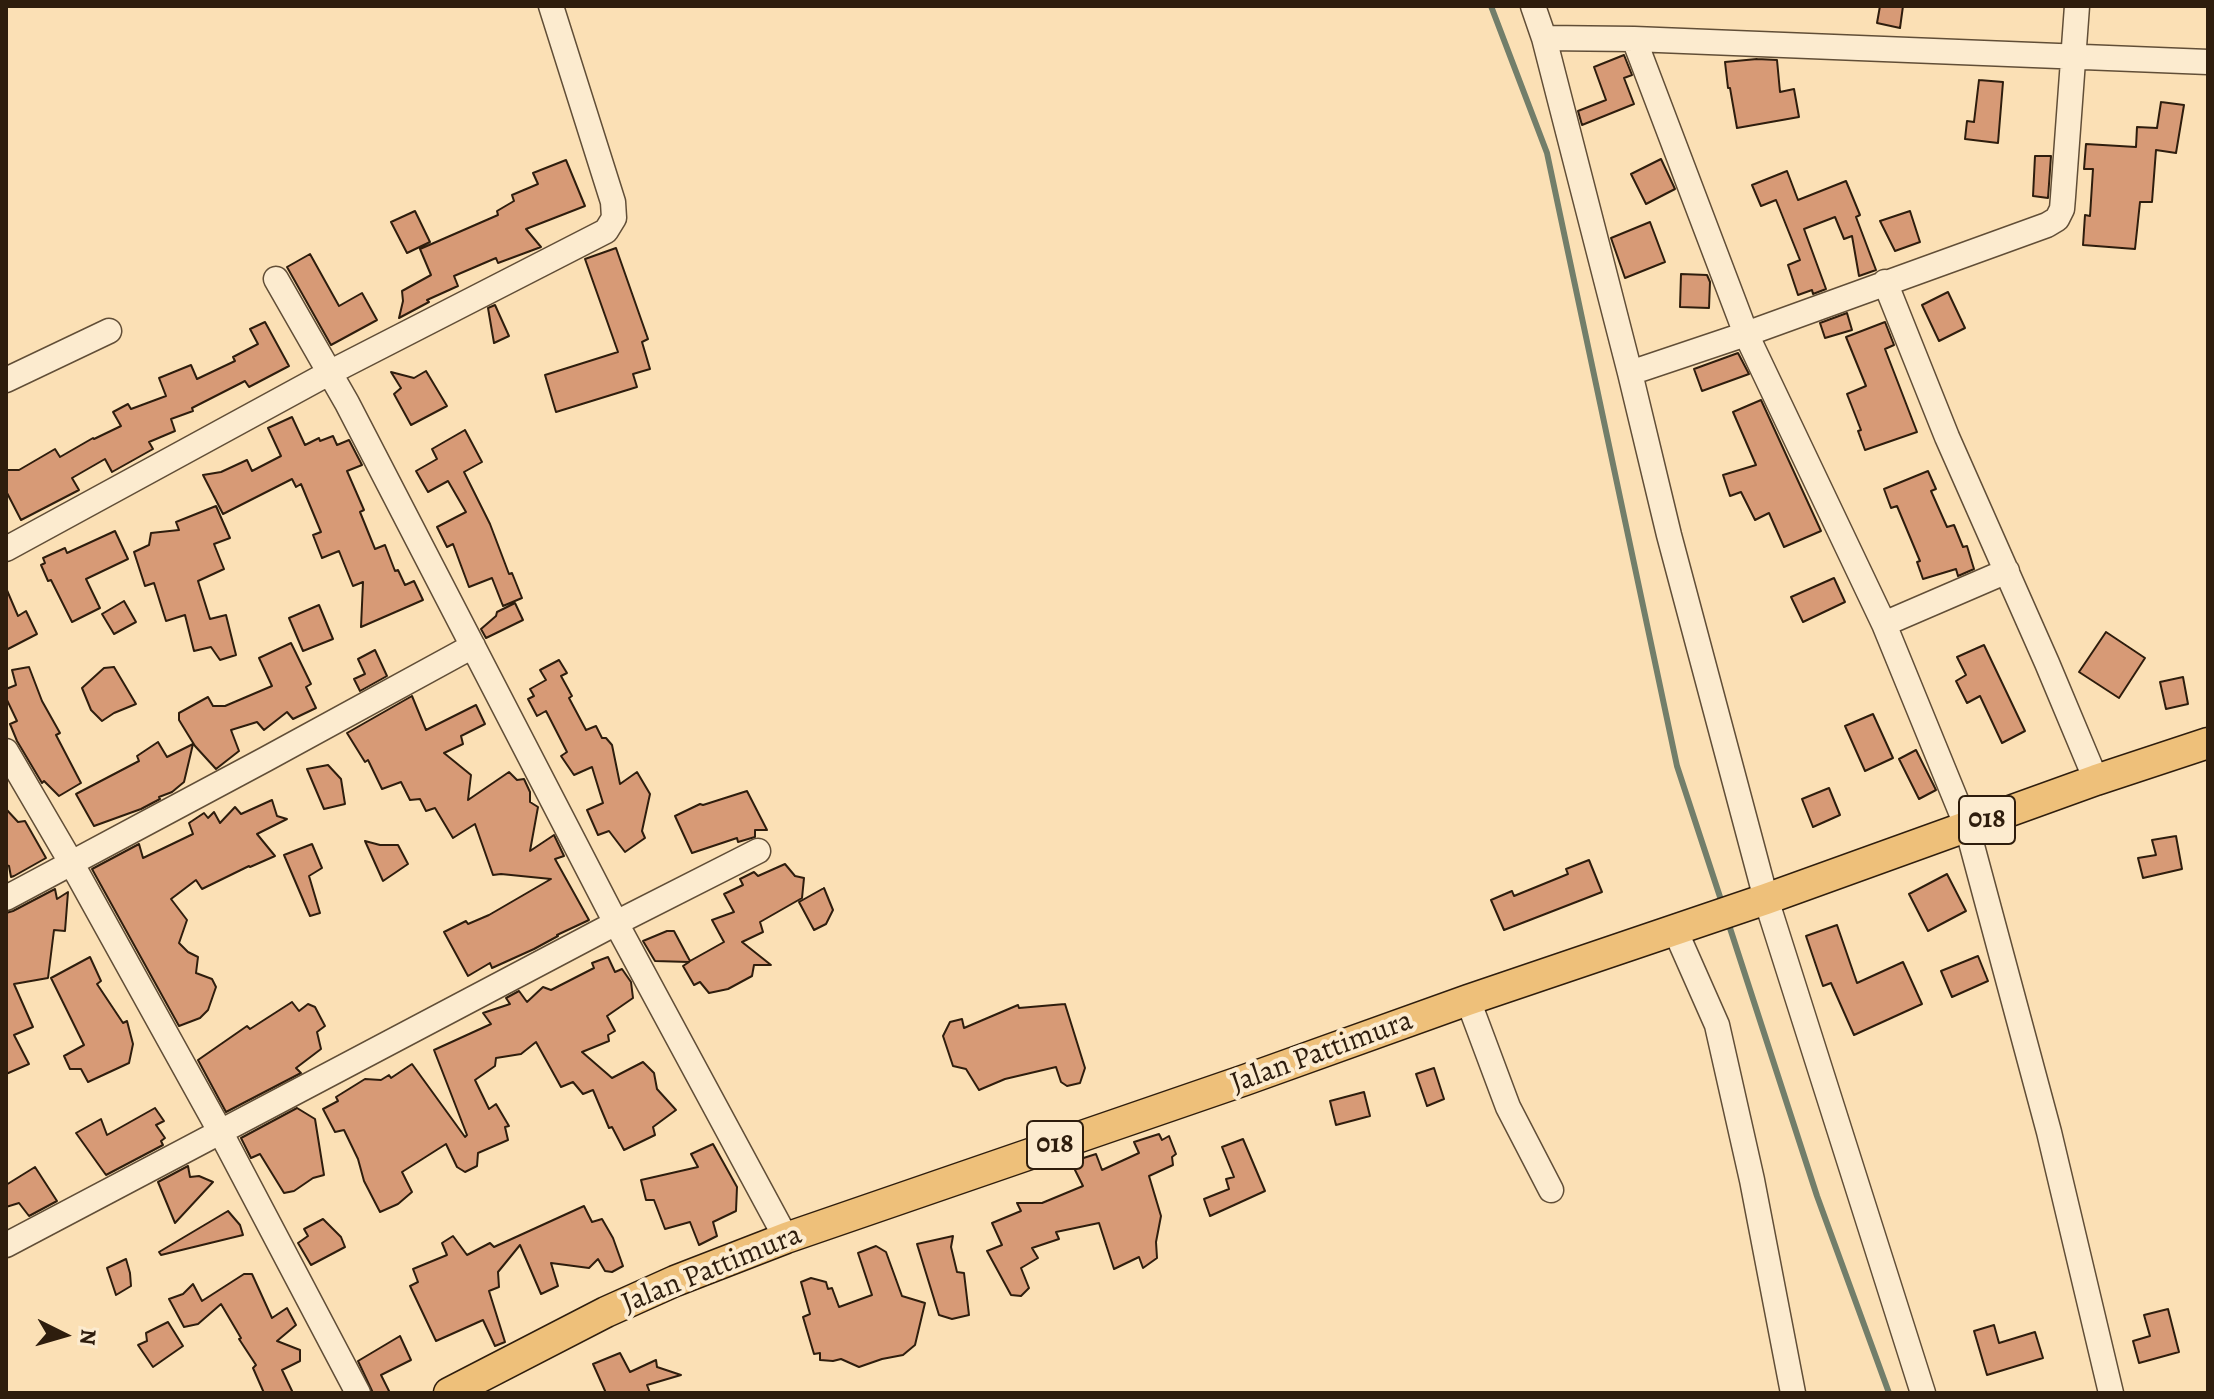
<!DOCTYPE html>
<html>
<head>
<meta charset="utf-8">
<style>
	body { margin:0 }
	#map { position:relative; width:2214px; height:1399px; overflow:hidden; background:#fbe0b5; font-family:Alegreya,serif }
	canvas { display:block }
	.frame { position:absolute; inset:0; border:8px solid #2e1d0d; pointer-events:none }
	.north { position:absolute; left:24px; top:1295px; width:80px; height:80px; -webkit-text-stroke:6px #fcebcf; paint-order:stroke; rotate:95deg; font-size:22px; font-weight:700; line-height:32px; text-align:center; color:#2e1d0d }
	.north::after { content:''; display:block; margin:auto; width:28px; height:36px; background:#2e1d0d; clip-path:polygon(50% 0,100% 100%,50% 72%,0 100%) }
</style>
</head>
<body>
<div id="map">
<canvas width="2214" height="1399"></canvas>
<div class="frame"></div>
<div class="north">N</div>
</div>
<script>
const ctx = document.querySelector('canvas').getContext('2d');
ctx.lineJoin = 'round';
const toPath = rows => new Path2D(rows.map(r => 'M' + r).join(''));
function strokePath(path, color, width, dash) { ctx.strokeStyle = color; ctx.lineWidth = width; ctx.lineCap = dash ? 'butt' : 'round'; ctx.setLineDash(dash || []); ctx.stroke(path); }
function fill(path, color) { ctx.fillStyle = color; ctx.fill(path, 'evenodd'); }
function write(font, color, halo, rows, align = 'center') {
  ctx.font = font + ' Alegreya,serif'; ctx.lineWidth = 8; ctx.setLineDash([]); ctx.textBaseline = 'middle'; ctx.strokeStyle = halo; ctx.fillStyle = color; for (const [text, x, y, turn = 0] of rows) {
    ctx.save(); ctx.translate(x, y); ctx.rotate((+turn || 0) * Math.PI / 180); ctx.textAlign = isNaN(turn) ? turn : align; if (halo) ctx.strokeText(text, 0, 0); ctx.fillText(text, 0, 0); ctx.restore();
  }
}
strokePath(toPath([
	[1491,6,1547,153,1677,766,1722,903],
	[1728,922,1817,1196,1889,1393]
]), '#727e6a', 6);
const building = toPath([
	[1880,6,1903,6,1900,28,1877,23,1880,6],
	[1624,55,1632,75,1624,78,1634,104,1582,125,1578,111,1606,100,1594,67,1624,55],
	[1757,59,1777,60,1780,92,1794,89,1799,117,1737,128,1730,88,1728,88,1725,62,1757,59],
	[1979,80,2003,82,1998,143,1965,139,1967,121,1974,122,1979,80],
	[2161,102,2184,105,2176,153,2156,150,2152,202,2140,202,2135,249,2083,245,2085,215,2090,216,2093,169,2084,169,2086,144,2136,147,2137,127,2157,128,2161,102],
	[2035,156,2051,156,2048,198,2033,196,2035,156],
	[1661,159,1675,189,1646,204,1631,174,1661,159],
	[566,160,585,206,526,229,541,247,498,263,496,258,454,276,458,286,427,300,429,302,399,318,403,301,402,291,431,275,420,249,498,215,497,211,514,201,512,195,538,184,533,173,566,160],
	[1787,171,1798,200,1846,181,1860,215,1856,217,1876,270,1859,276,1852,236,1844,239,1835,217,1804,229,1826,289,1813,294,1812,290,1798,295,1788,265,1800,260,1776,200,1761,206,1752,185,1787,171],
	[415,211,430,242,407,253,391,222,415,211],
	[1910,211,1920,242,1895,251,1880,221,1910,211],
	[1650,222,1665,262,1625,278,1611,238,1650,222],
	[616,248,648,339,642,342,650,369,633,374,637,387,556,412,545,375,618,352,585,259,616,248],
	[310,254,339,306,362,293,377,320,331,345,287,267,310,254],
	[1681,274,1707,275,1710,282,1709,308,1680,307,1681,274],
	[1948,292,1965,328,1939,341,1922,305,1948,292],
	[495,305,509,336,494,343,488,308,495,305],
	[1847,313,1852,330,1825,338,1820,323,1847,313],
	[265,322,289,366,249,387,245,381,192,408,193,411,171,419,175,431,149,442,153,449,112,472,105,459,72,478,79,490,21,520,6,491,6,470,19,470,55,449,60,457,93,438,94,439,121,426,113,412,128,404,131,409,166,396,159,378,191,365,197,379,235,361,233,357,258,344,250,329,265,322],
	[1885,322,1894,345,1885,349,1917,432,1865,450,1858,431,1861,430,1847,394,1866,386,1846,337,1885,322],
	[1738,353,1749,374,1702,391,1694,369,1738,353],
	[426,371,447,406,411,425,394,394,401,388,391,372,414,378,426,371],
	[1761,400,1821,531,1784,547,1769,513,1755,520,1741,492,1730,496,1723,475,1756,465,1733,412,1761,400],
	[292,417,305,445,319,438,320,441,333,436,337,445,349,440,362,465,347,471,364,510,360,512,375,549,385,545,395,571,398,570,405,585,414,581,423,600,361,627,363,582,353,586,339,551,322,558,313,535,321,532,301,484,296,487,292,479,223,514,203,475,221,472,247,460,252,471,281,456,268,428,292,417],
	[465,430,482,462,464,472,490,524,509,574,512,573,522,598,503,606,492,578,469,587,453,544,447,547,437,527,466,512,448,481,428,492,416,471,437,459,432,449,465,430],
	[1928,471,1936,489,1931,491,1947,527,1954,525,1963,547,1967,546,1974,569,1958,576,1956,569,1923,579,1917,562,1920,561,1897,506,1891,508,1884,489,1928,471],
	[216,506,230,538,214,544,224,569,198,581,210,619,226,615,236,655,220,660,211,647,194,651,185,615,166,621,154,583,145,586,134,552,149,545,151,533,179,530,176,522,216,506],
	[115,531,128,559,86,579,100,608,72,622,51,580,48,581,41,565,45,563,43,558,65,548,67,553,115,531],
	[1834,578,1845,602,1803,622,1791,597,1834,578],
	[6,588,18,616,26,611,37,634,6,650,6,588],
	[124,601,136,622,114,634,102,614,124,601],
	[515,603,523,620,486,638,481,629,496,616,497,612,515,603],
	[319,605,333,639,303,651,289,618,319,605],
	[2106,632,2145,658,2119,698,2079,672,2106,632],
	[291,643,311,684,306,687,316,708,293,719,287,712,264,730,257,722,231,730,239,751,216,769,195,746,179,720,179,713,208,697,213,706,225,706,272,686,259,658,291,643],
	[1984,645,2025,731,2002,743,1980,696,1967,703,1956,681,1966,675,1957,657,1984,645],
	[375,650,387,676,360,691,354,679,365,674,358,659,375,650],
	[559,660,567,673,561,676,572,696,569,698,586,730,596,726,602,738,606,738,612,745,620,784,637,772,650,794,642,831,645,838,625,852,609,831,598,835,587,810,603,803,592,767,574,775,561,756,567,752,546,711,537,716,528,699,534,696,530,689,546,680,540,670,559,660],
	[29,667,42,701,60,733,56,735,81,783,59,796,44,781,42,783,17,741,10,724,17,721,6,698,6,689,16,685,12,670,29,667],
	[114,667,136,704,114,713,102,721,91,710,82,688,104,668,114,667],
	[2183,677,2188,704,2166,709,2160,682,2183,677],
	[412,696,426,730,476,705,485,724,461,736,463,744,444,753,471,775,468,800,509,772,517,780,524,779,530,792,530,802,538,807,530,851,554,835,564,856,555,859,589,920,557,935,558,936,534,949,492,968,490,963,468,976,444,932,466,921,468,924,489,915,551,879,501,874,493,875,475,824,453,838,435,808,426,811,420,799,410,800,401,782,382,789,368,760,365,762,347,733,412,696],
	[1873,714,1893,758,1865,771,1845,726,1873,714],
	[158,742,167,757,193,744,184,782,172,792,159,797,160,799,141,809,94,826,76,794,139,761,137,756,158,742],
	[1916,750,1936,790,1919,799,1899,759,1916,750],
	[328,765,341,779,345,804,324,809,307,769,328,765],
	[1829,788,1840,815,1813,827,1802,799,1829,788],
	[747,791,767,830,755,830,755,837,738,842,737,838,692,853,675,816,700,804,703,805,747,791],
	[272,800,277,816,287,819,257,834,275,856,250,867,249,866,202,889,196,880,171,899,187,920,179,943,188,952,198,957,196,973,212,979,216,987,208,1010,200,1018,179,1026,92,869,139,844,143,858,193,834,189,823,204,813,208,818,214,812,220,823,235,807,241,814,272,800],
	[6,809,18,822,25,821,46,858,14,876,11,877,9,866,6,865,6,809],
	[2176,836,2182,869,2143,878,2138,858,2156,855,2152,840,2176,836],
	[365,841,380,845,398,845,408,864,383,881,365,841],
	[312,844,322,868,309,876,320,913,310,916,284,855,312,844],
	[1589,860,1602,892,1504,930,1491,900,1512,891,1514,896,1568,874,1566,869,1589,860],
	[785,864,795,876,804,878,802,898,760,922,763,932,742,942,771,965,754,965,752,976,728,989,709,993,700,982,694,985,683,966,689,962,655,961,643,941,667,931,674,931,690,961,724,942,712,920,734,912,724,894,743,885,740,879,754,872,758,876,785,864],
	[1947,874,1966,911,1928,931,1909,894,1947,874],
	[824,888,833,910,826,924,814,930,799,902,824,888],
	[55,889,57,899,68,892,65,931,54,930,48,978,14,984,33,1027,14,1035,29,1064,6,1074,6,913,13,911,55,889],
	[1837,925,1857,983,1903,962,1922,1004,1854,1035,1831,983,1823,986,1806,936,1837,925],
	[1978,956,1988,981,1952,997,1941,971,1978,956],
	[90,957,101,981,97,984,123,1023,127,1021,133,1044,129,1063,88,1082,81,1069,70,1069,64,1056,84,1045,51,978,90,957],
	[608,957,615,972,622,969,631,982,633,998,607,1016,615,1031,608,1035,609,1041,582,1052,612,1078,643,1062,654,1073,657,1089,676,1110,653,1127,655,1135,624,1150,612,1127,609,1128,593,1090,583,1094,573,1082,561,1087,536,1042,521,1054,496,1058,495,1066,475,1080,489,1109,496,1104,509,1126,505,1127,508,1140,478,1153,477,1166,465,1172,457,1167,446,1144,402,1172,412,1192,398,1204,380,1212,364,1181,358,1159,344,1130,335,1132,323,1109,338,1101,336,1097,365,1079,381,1080,389,1075,391,1078,412,1064,465,1137,467,1135,434,1050,491,1024,483,1013,510,1004,506,998,519,991,527,1002,543,987,551,990,594,968,592,963,608,957],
	[292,1002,299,1011,308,1004,315,1007,325,1026,317,1032,321,1049,296,1068,301,1073,226,1112,198,1060,247,1026,250,1029,292,1002],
	[1065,1004,1085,1068,1080,1083,1067,1086,1061,1082,1056,1067,1005,1079,979,1090,966,1069,953,1066,943,1036,950,1022,962,1019,964,1028,1018,1005,1019,1008,1065,1004],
	[1434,1068,1444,1099,1427,1106,1416,1074,1434,1068],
	[1364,1092,1370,1116,1336,1125,1330,1101,1364,1092],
	[155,1108,164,1121,156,1125,165,1138,161,1141,163,1145,106,1175,76,1133,101,1119,107,1135,155,1108],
	[297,1108,315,1119,324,1175,313,1178,294,1191,284,1193,260,1154,251,1158,241,1138,297,1108],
	[1159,1134,1162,1140,1169,1136,1176,1154,1172,1157,1173,1165,1149,1176,1161,1216,1156,1242,1157,1258,1143,1268,1139,1257,1114,1269,1099,1223,1056,1232,1059,1239,1032,1248,1038,1258,1021,1268,1029,1288,1021,1296,1011,1295,987,1251,1002,1245,992,1223,1021,1211,1017,1203,1042,1203,1083,1186,1071,1162,1096,1154,1102,1170,1139,1153,1134,1142,1159,1134],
	[1243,1139,1265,1191,1210,1216,1204,1199,1229,1189,1226,1179,1234,1177,1222,1147,1243,1139],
	[713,1144,737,1187,736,1211,713,1222,717,1236,699,1245,690,1222,665,1229,654,1200,646,1200,641,1180,698,1167,691,1154,713,1144],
	[188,1166,190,1177,199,1176,213,1182,175,1223,158,1182,188,1166],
	[35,1167,57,1201,29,1216,19,1203,6,1207,6,1185,35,1167],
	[584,1206,592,1222,602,1219,613,1238,623,1266,612,1272,605,1271,598,1259,589,1268,551,1263,558,1286,541,1294,520,1245,498,1272,499,1287,489,1291,505,1342,495,1346,483,1320,436,1341,410,1286,418,1282,413,1269,447,1255,442,1243,453,1236,467,1255,490,1243,494,1247,584,1206],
	[228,1211,240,1225,243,1235,161,1255,159,1252,228,1211],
	[323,1219,341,1237,345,1247,311,1265,298,1243,308,1236,304,1229,323,1219],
	[953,1236,951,1247,957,1272,964,1273,969,1315,952,1319,939,1315,917,1244,953,1236],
	[876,1246,886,1252,902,1296,925,1303,915,1345,903,1355,882,1359,859,1367,841,1359,833,1361,820,1360,820,1353,814,1354,803,1317,810,1314,801,1282,811,1278,826,1282,828,1289,832,1288,839,1307,872,1295,858,1253,876,1246],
	[126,1259,130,1273,131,1286,116,1295,107,1268,126,1259],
	[244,1274,252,1274,272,1318,287,1308,296,1325,277,1341,300,1350,300,1361,282,1370,293,1393,264,1393,253,1368,256,1365,239,1339,241,1338,221,1304,198,1324,184,1327,169,1299,183,1294,193,1284,202,1301,244,1274],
	[2168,1309,2179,1352,2139,1363,2133,1341,2150,1336,2144,1315,2168,1309],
	[168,1322,183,1346,153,1367,138,1345,147,1341,146,1333,168,1322],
	[1994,1325,1999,1343,2035,1332,2043,1358,1987,1375,1974,1331,1994,1325],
	[400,1336,411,1360,381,1375,390,1393,373,1393,358,1361,400,1336],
	[620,1353,630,1372,656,1360,657,1367,681,1375,647,1385,650,1393,606,1393,593,1364,620,1353]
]);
fill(building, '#d79a76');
strokePath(building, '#2e1d0d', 2);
const minor = toPath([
	[1533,6,1544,38,1630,373,1669,535,1766,899,1923,1393],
	[1544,38,1634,39,2208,62],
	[1634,39,1746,334,1884,624,1967,827,2049,1132,2111,1393],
	[276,279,347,403,616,923,786,1238],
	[1885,282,1947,437,2047,663,2096,780],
	[1630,373,1746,334,2047,225,2057,219,2062,209,2063,197,2077,6],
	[6,380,109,331],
	[6,549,329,373,606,231,614,218,613,202,551,6],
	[1884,624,2007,571],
	[6,751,72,864,221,1133,358,1393],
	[6,898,266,759,473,646],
	[1675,930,1717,1025,1752,1180,1793,1393],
	[1468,1000,1508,1107,1551,1190],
	[6,1245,616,923,758,851]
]);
const major = toPath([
	[449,1393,606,1312,675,1281,786,1238,1245,1080,1468,1000,1766,899,2096,780,2208,743]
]);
strokePath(minor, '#614e37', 27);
strokePath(major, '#2e1d0d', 33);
strokePath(minor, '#fcebcf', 24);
strokePath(major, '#eec07a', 30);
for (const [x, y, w] of [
	[1987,820,56],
	[1055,1145,56]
]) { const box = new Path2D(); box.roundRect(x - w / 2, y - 24, w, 48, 6); ctx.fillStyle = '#fcebcf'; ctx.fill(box); strokePath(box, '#2e1d0d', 2); }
write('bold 28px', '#2e1d0d', null, [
	["018",1987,820],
	["018",1055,1145]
]);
write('30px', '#2e1d0d', '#fcebcf', [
	["Jalan Pattimura",1322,1053,-20],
	["Jalan Pattimura",712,1270,-22]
]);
</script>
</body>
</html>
